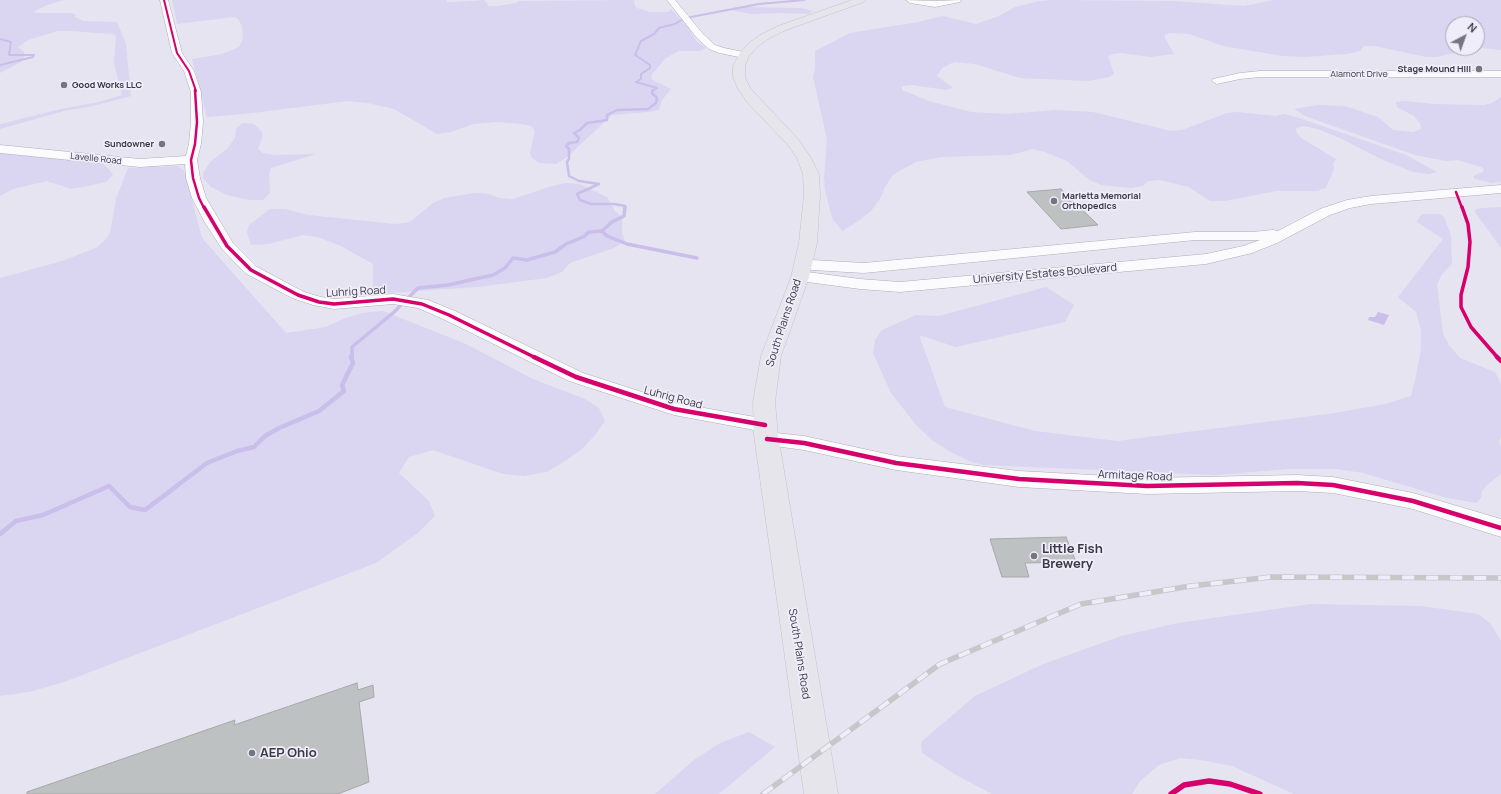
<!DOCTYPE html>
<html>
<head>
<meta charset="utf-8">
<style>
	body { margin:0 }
	#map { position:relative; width:1501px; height:794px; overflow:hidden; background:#e6e4f0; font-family:Manrope,sans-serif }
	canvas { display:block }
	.north { position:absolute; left:1445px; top:16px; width:40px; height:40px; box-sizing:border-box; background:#f0edfb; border:1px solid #a7a5b1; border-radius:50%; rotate:41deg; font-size:11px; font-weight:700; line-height:16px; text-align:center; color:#3a3842 }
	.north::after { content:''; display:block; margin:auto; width:14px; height:18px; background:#76747f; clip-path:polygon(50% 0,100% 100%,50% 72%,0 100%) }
</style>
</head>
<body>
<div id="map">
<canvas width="1501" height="794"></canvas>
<div class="north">N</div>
</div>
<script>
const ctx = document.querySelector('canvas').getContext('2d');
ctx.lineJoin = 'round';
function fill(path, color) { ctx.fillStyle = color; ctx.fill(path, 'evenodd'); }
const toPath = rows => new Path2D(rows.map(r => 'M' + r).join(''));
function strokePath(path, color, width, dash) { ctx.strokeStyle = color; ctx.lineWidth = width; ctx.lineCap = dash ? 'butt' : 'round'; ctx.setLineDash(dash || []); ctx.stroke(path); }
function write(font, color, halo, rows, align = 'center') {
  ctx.font = font + ' Manrope,sans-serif'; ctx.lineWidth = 3.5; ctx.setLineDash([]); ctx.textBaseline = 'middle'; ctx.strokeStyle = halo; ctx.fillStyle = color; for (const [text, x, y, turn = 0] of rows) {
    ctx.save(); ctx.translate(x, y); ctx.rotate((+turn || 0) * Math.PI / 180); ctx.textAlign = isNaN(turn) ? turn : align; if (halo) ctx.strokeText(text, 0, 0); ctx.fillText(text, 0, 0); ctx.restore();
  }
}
fill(toPath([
	[0,0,64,0,47,5,35,11,34,13,72,13,76,15,75,17,83,21,117,22,126,44,131,96,93,106,64,111,0,129,0,124,13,121,56,110,99,102,122,95,114,63,116,36,112,34,69,31,58,31,28,40,18,47,24,52,25,55,21,62,0,73],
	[172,0,447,0,447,2,456,2,484,0,489,6,498,6,516,3,519,1,634,0,635,6,637,8,650,12,668,12,671,9,688,27,697,42,707,48,699,51,679,51,666,58,652,74,651,79,671,89,662,100,659,110,649,112,612,115,566,158,556,164,539,163,532,158,530,153,535,131,531,126,522,124,498,122,473,124,451,132,437,134,394,109,368,103,348,101,253,113,207,117,192,59,222,54,239,47,243,38,242,26,238,19,234,17,177,24],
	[1051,0,1173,1,1244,6,1274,0,1501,0,1501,50,1481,48,1461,51,1437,57,1426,57,1375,46,1364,46,1360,51,1347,54,1304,57,1283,56,1223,46,1189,34,1169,33,1165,35,1165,38,1174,54,1150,57,1121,53,1113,54,1108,56,1114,74,1109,77,1088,81,1020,78,975,64,954,62,942,68,937,76,953,88,946,90,912,85,902,86,902,90,929,101,971,112,1008,114,1055,110,1093,112,1171,131,1182,130,1227,113,1237,112,1276,116,1283,114,1296,117,1406,155,1437,172,1429,174,1413,172,1383,160,1342,139,1318,129,1304,126,1296,128,1297,133,1301,138,1336,159,1333,163,1334,169,1326,188,1317,191,1276,191,1225,201,1210,201,1189,187,1160,180,1148,181,1143,186,1131,188,1101,185,1088,179,1067,161,1045,152,1033,149,1010,155,941,157,916,162,899,171,892,176,885,187,880,199,871,211,857,222,842,231,832,218,825,190,824,177,827,140,813,77,815,69,815,51,850,33,918,22,942,16,976,24,999,16,1015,7,1039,1],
	[1453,24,1477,24,1477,48,1453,48],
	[741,7,801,8,813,11,808,14,780,13,751,14,735,11,731,8],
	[1501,97,1501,182,1492,183,1475,179,1473,176,1483,172,1484,169,1481,167,1458,160,1445,161,1415,155,1305,116,1294,109,1318,105,1345,106,1378,117,1393,130,1413,132,1421,129,1420,123,1414,116,1397,107,1396,102,1404,101,1434,104,1484,105,1492,103],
	[242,123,254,124,262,132,262,138,258,149,263,153,275,155,316,154,271,168,269,175,270,193,263,200,249,200,227,195,211,187,203,178,203,173,211,161,227,149,235,138,236,129],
	[0,152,100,162,106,166,113,175,106,182,88,186,71,189,47,181,13,189,0,196],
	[177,166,184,170,202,238,286,333,326,327,343,319,362,313,383,311,466,344,533,379,585,399,599,408,605,421,595,435,582,449,565,461,547,472,524,476,503,474,433,450,409,457,399,473,429,501,435,516,418,533,376,563,64,682,29,692,0,696,0,278,62,261,96,248,105,240,110,233,116,199,128,168],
	[566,183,579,184,607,197,615,211,622,217,622,233,625,241,614,248,570,263,562,272,547,278,478,287,388,293,373,290,373,264,339,245,317,237,303,235,268,244,251,245,247,232,249,225,270,209,285,209,309,215,395,224,410,222,433,203,444,198,475,193,489,194,499,198,513,199,552,186],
	[1501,207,1501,248,1475,212,1476,209,1482,208],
	[1424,214,1439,214,1444,217,1451,236,1452,264,1442,274,1437,284,1443,334,1449,345,1460,358,1495,372,1501,384,1501,437,1499,441,1501,448,1501,474,1487,485,1482,491,1481,498,1476,503,1447,498,1363,473,1337,469,1288,469,1216,475,983,465,969,461,949,451,932,440,917,426,891,393,873,353,875,340,882,330,916,315,939,316,1046,287,1074,305,1065,322,956,347,919,335,945,407,1035,431,1118,441,1335,413,1385,404,1411,396,1416,376,1421,349,1421,330,1416,312,1398,297,1443,239,1417,222,1420,216],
	[1311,604,1421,606,1478,614,1490,623,1501,641,1501,794,1294,794,1232,766,1201,760,1181,758,1159,765,1140,781,1132,794,992,794,956,775,922,753,921,742,975,696,1041,665,1121,636,1178,623],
	[749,732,775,747,719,794,655,794,694,760,720,743]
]), '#dad5f0');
fill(toPath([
	[1378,312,1389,315,1384,325,1368,320,1369,317,1375,317]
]), '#c9bfea');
strokePath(toPath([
	[0,39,11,42,9,55,34,55,33,57,0,65],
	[652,91,657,88,636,82,641,79,641,74,650,68,650,65,635,55,641,41,654,34,659,28,675,24,683,19,691,17,759,4,804,0]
]), '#c9bfea', 2);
strokePath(toPath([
	[625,208,625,206,614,204,591,204,580,200,577,194,599,184,579,181,569,176,567,162,569,159,569,149,566,146,569,143,577,142,579,138,574,133,580,130,587,123,607,120,607,115,617,110,648,109,656,103,657,98,652,93,653,90]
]), '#c9bfea', 2.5);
strokePath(toPath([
	[602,231,607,236,627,244,697,258],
	[352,358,352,347,393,313,418,288,448,285,493,275,505,268,513,258,527,260,555,252,566,244,583,237,589,232,602,231,612,222,624,216,625,207]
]), '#c9bfea', 3.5);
strokePath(toPath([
	[0,534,16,521,43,515,109,486,130,507,145,510,207,463,237,451,254,447,265,436,279,428,319,411,344,391,342,385,353,363,351,357]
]), '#c9bfea', 4.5);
const building = toPath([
	[1061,189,1098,225,1061,229,1027,192,1061,189],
	[1066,537,1076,562,1025,563,1029,577,1002,577,990,539,1066,537],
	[357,683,358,690,373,685,374,697,359,702,369,782,338,794,27,794,27,792,235,720,234,725,357,683]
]);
fill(building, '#bec1c2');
strokePath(building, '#a6a8a9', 1);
const minor = toPath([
	[160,0,168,0,182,53,194,71,201,92,203,122,201,144,197,160,200,178,206,198,233,243,257,267,304,292,321,297,334,299,393,294,428,300,455,311,583,373,676,403,772,420,775,425,772,430,765,432,674,415,569,381,443,319,418,308,393,304,334,309,313,305,292,298,245,273,222,249,204,221,192,198,186,178,185,164,140,167,0,153,0,145,140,159,186,156,189,144,191,122,191,92,184,71,172,53,160,0],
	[667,0,675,0,703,34,715,45,724,48,748,53,749,55,744,58,719,53,709,49,697,38,667,0],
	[906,0,935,1,961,0,960,2,935,7,910,3,906,0],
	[1260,71,1501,71,1501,77,1260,77,1240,79,1217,84,1212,81,1213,79,1240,73,1260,71],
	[1501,185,1501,193,1371,204,1350,208,1330,215,1277,243,1252,253,1206,264,900,292,860,289,800,281,794,279,792,276,794,273,800,271,860,279,900,282,1206,254,1243,246,1260,240,1195,240,864,273,812,270,807,268,804,265,807,262,812,260,864,263,1195,232,1252,232,1273,230,1278,231,1320,209,1347,200,1371,196,1501,185],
	[767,432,804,436,896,456,1019,471,1147,478,1297,475,1333,477,1413,493,1501,519,1501,537,1413,509,1333,493,1297,491,1147,494,1019,487,896,470,804,450,760,444,757,439,760,434,767,432]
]);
const major = toPath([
	[852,0,866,0,864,2,786,30,768,39,757,47,749,56,745,66,745,77,750,88,798,139,811,158,819,174,820,195,817,243,809,277,781,356,775,402,778,435,838,794,804,794,754,435,753,402,761,356,791,277,799,243,804,195,803,174,797,158,788,145,747,102,738,89,733,77,733,66,740,53,749,43,760,35,778,26,852,0]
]);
strokePath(minor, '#aeacb6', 1);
strokePath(major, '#c4c2c9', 1);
fill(minor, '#fbfbfd');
fill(major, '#e7e5ec');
const rail = toPath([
	[763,794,940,664,1081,604,1191,586,1271,577,1501,578]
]);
strokePath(rail, '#c7c7ca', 5.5);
strokePath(rail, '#f0edfb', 4, [12]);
strokePath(toPath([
	[164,0,177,53,189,71,196,91]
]), '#d6006c', 2);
strokePath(toPath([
	[195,90,197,122,195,144,191,160,193,178,199,198,204,208],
	[1456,192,1462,208]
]), '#d6006c', 2.5);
strokePath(toPath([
	[204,207,227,246,251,270,298,295,319,302,334,304,393,299,422,304,449,315,536,358],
	[1462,207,1468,224,1470,242,1468,267,1461,295,1461,307,1471,327,1498,358]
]), '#d6006c', 3.5);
strokePath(toPath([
	[534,357,576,377,674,409,765,425],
	[1497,357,1501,361],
	[767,439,804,443,896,463,1019,479,1147,486,1297,483,1333,485,1413,501,1501,528]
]), '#d6006c', 4.5);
strokePath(toPath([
	[1171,794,1184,785,1209,781,1230,784,1260,794]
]), '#d6006c', 5.5);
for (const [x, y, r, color] of [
	[1479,69,4,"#76747f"],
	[64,85,4,"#76747f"],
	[162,144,4,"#76747f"],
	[1054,201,4,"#76747f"],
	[1034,556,4,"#76747f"],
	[252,753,4,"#76747f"]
]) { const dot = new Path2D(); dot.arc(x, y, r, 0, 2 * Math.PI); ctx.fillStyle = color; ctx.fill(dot); strokePath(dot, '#f0edfb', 1.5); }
write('bold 9px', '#3a3842', '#f0edfb', [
	["Stage Mound Hill",1471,69],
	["Good Works LLC",72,85,"left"],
	["Sundowner",154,144],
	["Marietta Memorial",1062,196,"left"],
	["Orthopedics",1062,206,"left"]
], 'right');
write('9px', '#3a3842', '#f0edfb', [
	["Alamont Drive",1359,74],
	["Lavelle Road",96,159,6]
]);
write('11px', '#3a3842', '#f0edfb', [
	["University Estates Boulevard",1045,274,-5],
	["Luhrig Road",356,292,-3],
	["South Plains Road",784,323,-72],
	["Luhrig Road",673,398,15],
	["Armitage Road",1135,476,2],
	["South Plains Road",799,654,81]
]);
write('bold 13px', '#3a3842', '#f0edfb', [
	["Little Fish",1042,549],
	["Brewery",1042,564],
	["AEP Ohio",260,753]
], 'left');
</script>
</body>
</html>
